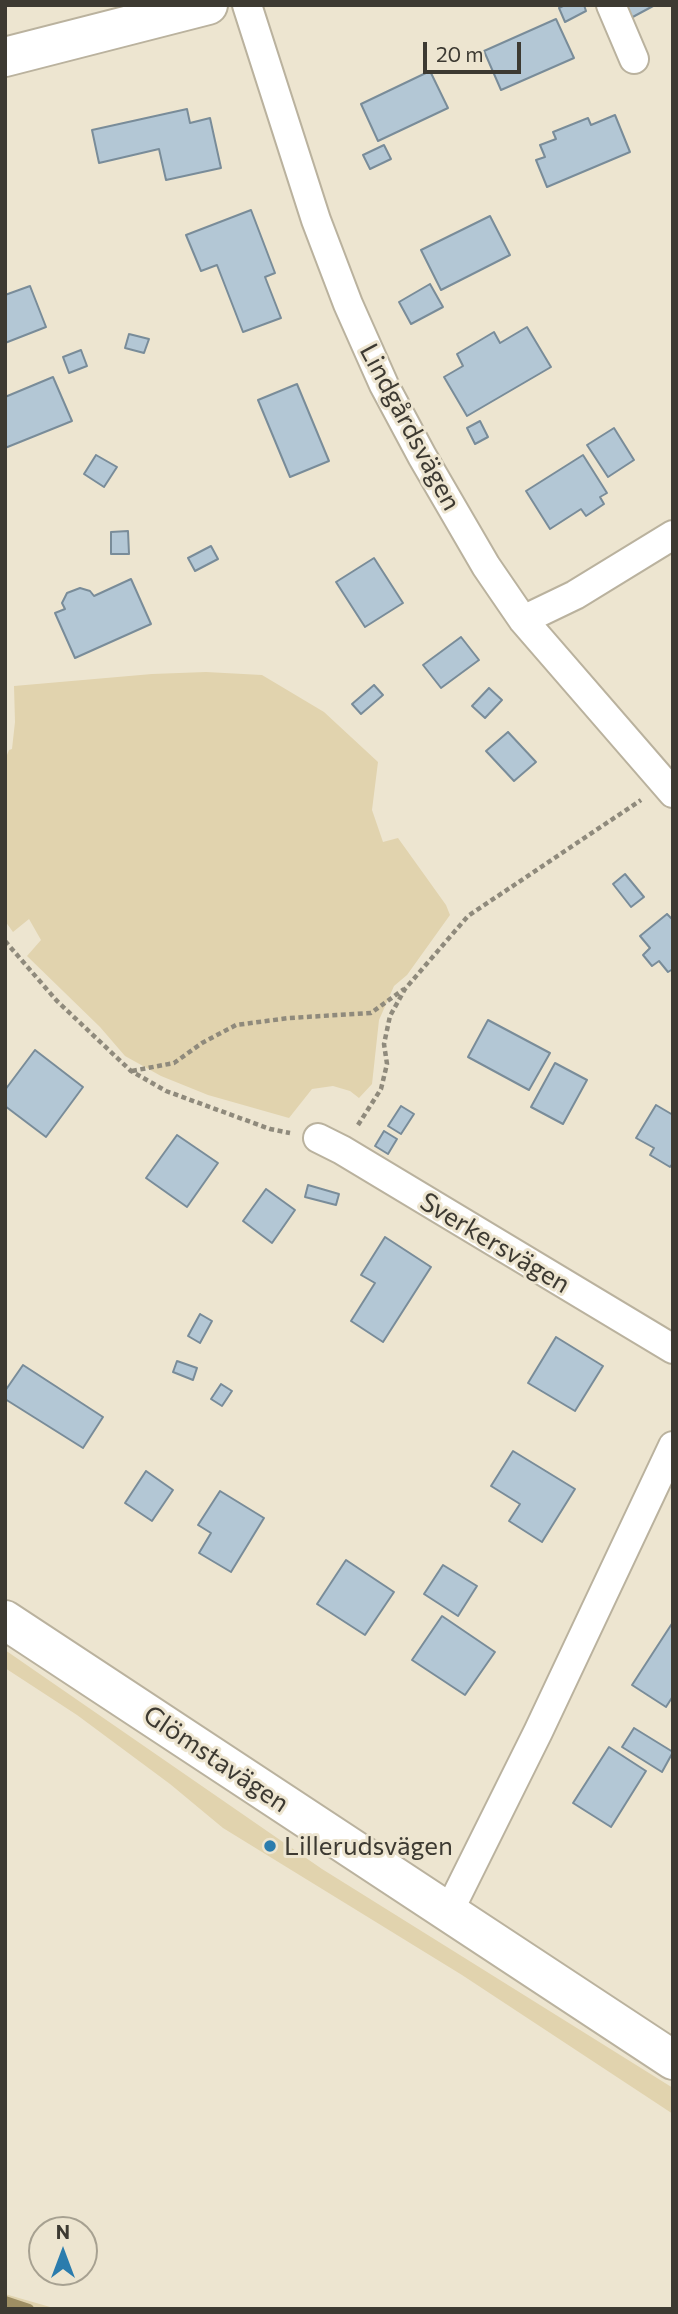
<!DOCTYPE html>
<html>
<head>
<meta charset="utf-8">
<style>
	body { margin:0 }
	#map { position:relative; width:678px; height:2314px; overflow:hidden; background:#ede5d0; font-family:Commissioner,sans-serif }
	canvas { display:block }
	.frame { position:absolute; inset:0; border:7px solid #3d3a32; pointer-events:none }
	.north { position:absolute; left:28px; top:2216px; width:70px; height:70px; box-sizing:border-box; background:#ede5d0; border:2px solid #a7a191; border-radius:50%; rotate:0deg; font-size:19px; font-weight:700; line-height:28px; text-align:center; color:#3d3a32 }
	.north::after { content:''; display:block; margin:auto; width:24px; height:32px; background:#2b7cad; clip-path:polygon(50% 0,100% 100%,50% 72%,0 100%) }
	.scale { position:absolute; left:423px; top:42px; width:98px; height:32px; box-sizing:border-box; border:4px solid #3d3a32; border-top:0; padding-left:9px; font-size:21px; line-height:24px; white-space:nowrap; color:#3d3a32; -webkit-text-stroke:5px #ede5d0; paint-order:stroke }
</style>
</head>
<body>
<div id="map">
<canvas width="678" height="2314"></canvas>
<div class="frame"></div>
<div class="north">N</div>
<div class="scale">20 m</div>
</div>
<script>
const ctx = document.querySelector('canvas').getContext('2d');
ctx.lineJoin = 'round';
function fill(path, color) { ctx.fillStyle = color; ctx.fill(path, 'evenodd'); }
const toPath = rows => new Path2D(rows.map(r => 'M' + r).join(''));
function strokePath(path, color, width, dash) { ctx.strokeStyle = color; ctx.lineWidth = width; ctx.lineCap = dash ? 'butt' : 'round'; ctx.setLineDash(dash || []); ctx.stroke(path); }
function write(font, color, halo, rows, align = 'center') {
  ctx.font = font + ' Commissioner,sans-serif'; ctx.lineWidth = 6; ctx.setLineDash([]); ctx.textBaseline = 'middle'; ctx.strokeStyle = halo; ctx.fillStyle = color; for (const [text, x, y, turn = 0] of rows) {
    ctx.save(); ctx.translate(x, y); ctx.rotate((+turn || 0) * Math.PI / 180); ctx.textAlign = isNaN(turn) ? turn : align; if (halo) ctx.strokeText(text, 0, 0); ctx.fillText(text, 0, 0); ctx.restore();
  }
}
fill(toPath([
	[206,672,262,675,324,712,378,762,372,810,383,842,398,838,446,905,450,915,407,975,394,986,379,1020,372,1084,359,1098,350,1091,333,1086,312,1089,289,1118,208,1095,161,1076,125,1056,100,1027,27,956,41,940,29,919,13,932,5,921,5,760,9,750,12,749,15,722,14,686,152,674],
	[5,1650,322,1869,673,2088,673,2114,462,1975,223,1828,170,1784,77,1715,5,1668],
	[5,2294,57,2309,5,2309]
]), '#e1d3ae');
strokePath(toPath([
	[5,2301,29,2309]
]), '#9e8e63', 10);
const building = toPath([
	[565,5,584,5,586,11,565,22,559,8,565,5],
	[622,5,655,5,629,19,622,5],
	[556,19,574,58,501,90,484,51,556,19],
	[430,71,448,108,378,141,361,104,430,71],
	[187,109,190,123,210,118,221,168,166,180,159,149,99,163,92,130,187,109],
	[615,115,630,152,547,187,536,160,545,157,540,145,556,139,553,132,588,118,591,125,615,115],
	[384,145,391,159,370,169,363,155,384,145],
	[251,210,275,273,265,277,281,318,243,332,217,265,201,271,186,235,251,210],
	[490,216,510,255,441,290,421,250,490,216],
	[430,284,443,307,411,324,399,302,430,284],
	[30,286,46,327,5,343,5,295,30,286],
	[527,327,551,367,467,416,444,377,463,366,457,354,494,332,500,343,527,327],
	[129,334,149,339,144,353,125,348,129,334],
	[81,350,87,366,69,373,63,357,81,350],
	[53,377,72,421,5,448,5,397,53,377],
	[297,384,329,461,290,477,258,400,297,384],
	[480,421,488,437,475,444,467,428,480,421],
	[614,428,634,460,608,477,587,445,614,428],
	[96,455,117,467,104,487,84,474,96,455],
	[583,455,607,493,600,497,604,504,586,516,581,509,550,529,526,491,583,455],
	[128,531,129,554,111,554,111,532,128,531],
	[211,546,218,559,195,571,188,558,211,546],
	[374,558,403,603,365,627,336,582,374,558],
	[131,579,151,624,75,658,55,613,65,609,62,603,67,593,80,588,90,591,94,596,131,579],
	[461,637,479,660,441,688,423,665,461,637],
	[374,685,383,695,361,714,352,704,374,685],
	[489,688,502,700,485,718,472,706,489,688],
	[508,732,536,762,514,781,486,751,508,732],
	[625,874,644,897,631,907,613,884,625,874],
	[667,914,673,920,673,969,668,972,659,961,652,966,643,955,650,948,640,936,667,914],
	[488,1020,550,1053,529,1090,468,1057,488,1020],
	[35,1050,83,1087,46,1137,5,1106,5,1090,35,1050],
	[555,1063,587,1080,563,1124,531,1107,555,1063],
	[656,1105,673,1115,673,1163,670,1167,650,1155,654,1148,636,1138,656,1105],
	[401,1106,414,1114,401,1134,388,1126,401,1106],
	[384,1131,397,1139,388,1154,375,1146,384,1131],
	[177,1135,218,1163,187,1207,146,1178,177,1135],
	[308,1185,339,1194,336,1205,305,1197,308,1185],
	[266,1189,295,1210,272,1243,243,1221,266,1189],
	[385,1237,431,1267,383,1342,351,1321,375,1283,361,1275,385,1237],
	[200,1314,212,1321,200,1343,188,1336,200,1314],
	[556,1337,603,1366,575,1411,528,1383,556,1337],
	[177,1361,197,1368,193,1380,173,1372,177,1361],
	[23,1365,103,1417,83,1448,5,1399,5,1391,23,1365],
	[221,1384,232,1391,222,1406,211,1399,221,1384],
	[513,1451,575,1489,542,1542,509,1521,520,1504,491,1486,513,1451],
	[146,1471,173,1490,152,1521,125,1503,146,1471],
	[220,1491,264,1518,231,1572,199,1553,211,1533,198,1525,220,1491],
	[346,1560,394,1592,365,1635,317,1604,346,1560],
	[443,1565,477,1586,458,1616,424,1594,443,1565],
	[442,1616,495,1652,465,1695,412,1660,442,1616],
	[673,1622,673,1696,666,1707,632,1685,673,1622],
	[634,1728,673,1752,662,1772,622,1747,634,1728],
	[609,1747,646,1771,611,1827,573,1803,609,1747]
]);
fill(building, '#b3c7d5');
strokePath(building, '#798c99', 2);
const street = toPath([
	[247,5,316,220,348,304,384,385,422,456,486,566,523,620,673,793],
	[611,5,634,59],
	[523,620,575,595,673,535],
	[318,1138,342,1150,673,1349],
	[448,1913,538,1732,673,1446]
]);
const secondary = toPath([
	[5,57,208,5],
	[5,1620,673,2060]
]);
strokePath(street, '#bab29e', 32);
strokePath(secondary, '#bab29e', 42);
strokePath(toPath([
	[5,941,57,1001,131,1071,166,1091,270,1129,290,1133],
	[132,1071,174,1063,202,1043,236,1025,289,1018,371,1013,404,989],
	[358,1125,381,1089,387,1064,384,1044,390,1016,405,989,468,916,641,800]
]), '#8f8a7c', 4.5, [5, 3.5]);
strokePath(street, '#fff', 28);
strokePath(secondary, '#fff', 38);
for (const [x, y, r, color] of [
	[270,1846,7,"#2b7cad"]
]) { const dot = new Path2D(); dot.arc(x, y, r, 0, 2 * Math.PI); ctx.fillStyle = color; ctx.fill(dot); strokePath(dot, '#ede5d0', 2.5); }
write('26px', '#3d3a32', '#ede5d0', [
	["Lindgårdsvägen",410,427,62],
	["Sverkersvägen",495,1243,31],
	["Glömstavägen",216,1759,34]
]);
write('26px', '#3d3a32', '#ede5d0', [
	["Lillerudsvägen",284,1846]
], 'left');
</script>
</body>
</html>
